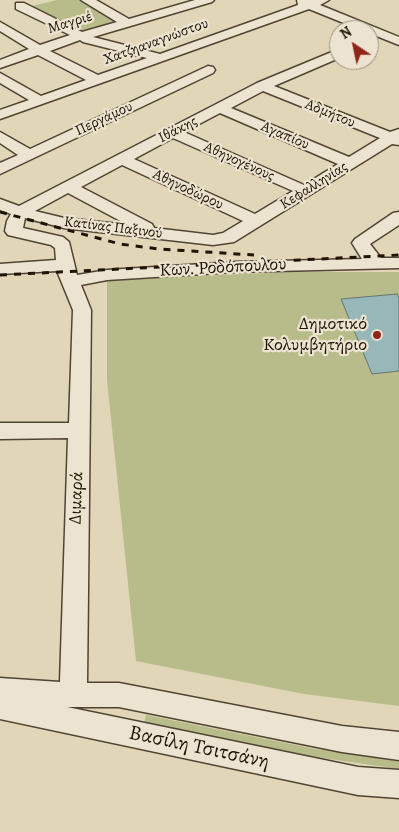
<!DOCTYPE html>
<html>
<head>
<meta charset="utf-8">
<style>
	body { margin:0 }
	#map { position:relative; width:399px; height:832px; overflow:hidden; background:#e1d6b7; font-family:Alegreya,serif }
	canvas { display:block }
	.north { position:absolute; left:329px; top:20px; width:50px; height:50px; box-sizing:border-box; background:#ece4d0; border:1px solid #9a917f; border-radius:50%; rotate:326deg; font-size:14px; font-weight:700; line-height:20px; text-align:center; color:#201406 }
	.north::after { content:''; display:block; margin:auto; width:18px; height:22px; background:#8f2418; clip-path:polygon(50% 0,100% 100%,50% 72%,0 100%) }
</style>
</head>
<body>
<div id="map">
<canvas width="399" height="832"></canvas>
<div class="north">N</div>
</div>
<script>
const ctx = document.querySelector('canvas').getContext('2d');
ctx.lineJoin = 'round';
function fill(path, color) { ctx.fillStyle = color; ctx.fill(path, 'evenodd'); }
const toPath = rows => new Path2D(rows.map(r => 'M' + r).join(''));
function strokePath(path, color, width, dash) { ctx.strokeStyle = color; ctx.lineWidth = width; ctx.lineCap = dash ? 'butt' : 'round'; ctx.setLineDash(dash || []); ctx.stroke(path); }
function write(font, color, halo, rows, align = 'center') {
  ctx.font = font + ' Alegreya,serif'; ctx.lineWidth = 4.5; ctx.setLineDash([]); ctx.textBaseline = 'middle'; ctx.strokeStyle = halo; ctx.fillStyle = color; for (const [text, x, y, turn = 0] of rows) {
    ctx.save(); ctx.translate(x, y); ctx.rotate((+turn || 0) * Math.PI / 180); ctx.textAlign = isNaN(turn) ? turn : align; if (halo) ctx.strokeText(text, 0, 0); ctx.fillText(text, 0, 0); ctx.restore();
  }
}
fill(toPath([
	[57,0,81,0,120,22,79,34,28,7],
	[289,272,399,272,399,706,304,694,136,661,107,380,107,280],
	[146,715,316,749,399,760,399,769,316,757,144,724]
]), '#b8bc8a');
const water = toPath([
	[397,294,399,298,399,371,372,374,341,299,397,294]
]);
fill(water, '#97b7b8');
strokePath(water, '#677671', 1);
const minor = toPath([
	[81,0,96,0,129,19,195,0,214,0,212,2,93,37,160,54,298,5,297,0,329,0,320,5,399,37,399,45,369,33,369,30,361,30,309,9,0,119,0,110,29,100,0,83,0,73,41,96,86,80,38,55,0,68,0,60,29,49,0,31,0,22,40,45,70,35,16,9,16,3,24,3,82,32,117,22,81,0],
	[80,40,83,42,147,58,98,75,50,51,80,40],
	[339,49,339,58,274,86,390,132,399,129,399,145,392,144,234,242,213,245,64,228,25,218,23,228,63,237,69,242,77,275,107,270,235,262,362,259,352,243,355,239,393,213,399,212,399,225,370,244,381,258,399,258,399,268,235,272,107,280,81,285,91,310,87,683,119,683,342,726,399,732,399,760,342,752,119,707,67,707,358,767,399,770,399,798,358,795,0,719,0,678,60,682,68,438,0,439,0,423,69,423,73,310,57,271,0,274,0,264,56,260,55,248,51,245,8,235,5,231,7,221,11,214,0,210,0,199,19,206,257,83,339,49],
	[263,91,380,138,349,157,231,108,263,91],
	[220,113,338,164,304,185,184,132,220,113],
	[173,138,293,191,255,214,134,159,173,138],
	[122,165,243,221,223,233,213,235,154,228,152,224,81,187,122,165],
	[68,193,128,225,64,218,35,211,68,193],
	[208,66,213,67,215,70,213,73,0,174,0,163,18,155,0,143,0,132,30,149,208,66]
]);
strokePath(minor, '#504432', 3);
fill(minor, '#ece4d0');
strokePath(toPath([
	[0,212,120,244,159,249,254,255],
	[0,275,399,255]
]), '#201406', 3, [7, 7]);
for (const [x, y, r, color] of [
	[377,335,5,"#8f2418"]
]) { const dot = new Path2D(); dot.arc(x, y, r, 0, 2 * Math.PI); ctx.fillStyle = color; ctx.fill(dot); strokePath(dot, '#ece4d0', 2); }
write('15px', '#201406', '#ece4d0', [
	["Μαγριέ",70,23,-17],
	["Χατζηαναγνώστου",156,42,-20],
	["Αδμήτου",330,114,22],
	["Περγάμου",104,119,-25],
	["Ιθάκης",178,130,-27],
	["Αγαπίου",285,136,23],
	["Αθηνογένους",239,162,24],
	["Κεφαλληνίας",314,186,-32],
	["Αθηνοδώρου",188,190,25],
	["Κατίνας Παξινού",113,228,7]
]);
write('18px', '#201406', '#ece4d0', [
	["Κων. Ροδόπουλου",223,268,-3],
	["Διμαρά",77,498,-88]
]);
write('18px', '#201406', '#ece4d0', [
	["Δημοτικό",367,325],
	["Κολυμβητήριο",367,346]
], 'right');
write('21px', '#201406', '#ece4d0', [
	["Βασίλη Τσιτσάνη",199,748,12]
]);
</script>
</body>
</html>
